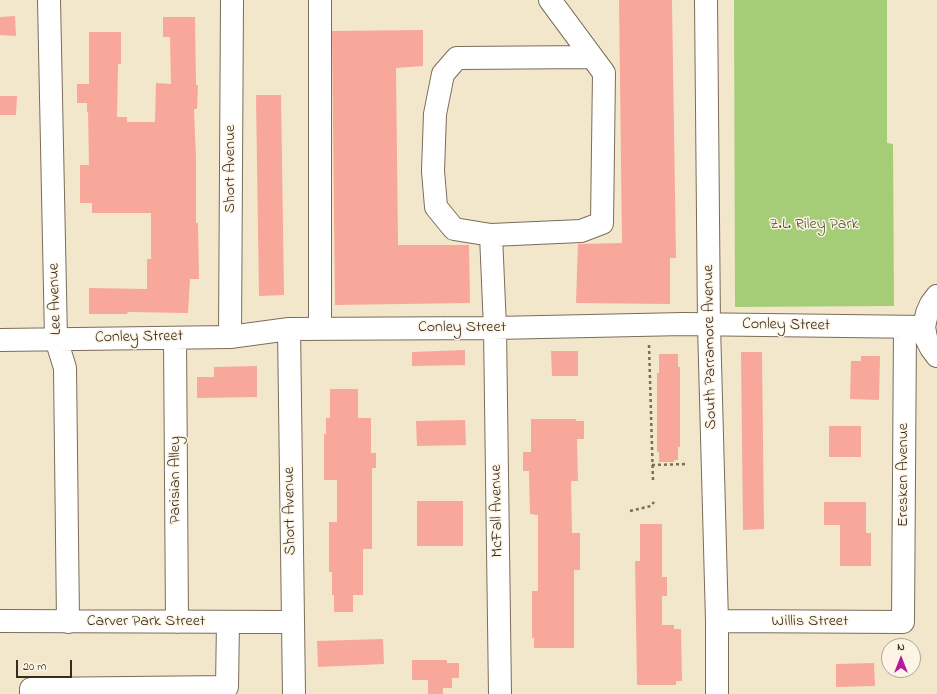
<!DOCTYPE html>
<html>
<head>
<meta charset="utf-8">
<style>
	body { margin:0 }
	#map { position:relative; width:937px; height:694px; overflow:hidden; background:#f3e7cb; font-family:"Indie Flower",sans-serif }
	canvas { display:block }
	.north { position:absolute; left:881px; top:638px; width:40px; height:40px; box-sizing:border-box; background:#fcf5e5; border:1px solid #afa495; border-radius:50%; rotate:0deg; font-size:11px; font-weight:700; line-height:16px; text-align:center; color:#3b2a1e }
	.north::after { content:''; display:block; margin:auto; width:14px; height:18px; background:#b5179e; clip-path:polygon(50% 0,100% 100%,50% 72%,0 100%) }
	.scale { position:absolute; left:16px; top:660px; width:56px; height:18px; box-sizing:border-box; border:2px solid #3b2a1e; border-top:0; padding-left:5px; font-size:12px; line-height:14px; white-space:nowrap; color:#3b2a1e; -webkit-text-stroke:3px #fcf5e5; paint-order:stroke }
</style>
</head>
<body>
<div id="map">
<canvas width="937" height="694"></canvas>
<div class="north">N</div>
<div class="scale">20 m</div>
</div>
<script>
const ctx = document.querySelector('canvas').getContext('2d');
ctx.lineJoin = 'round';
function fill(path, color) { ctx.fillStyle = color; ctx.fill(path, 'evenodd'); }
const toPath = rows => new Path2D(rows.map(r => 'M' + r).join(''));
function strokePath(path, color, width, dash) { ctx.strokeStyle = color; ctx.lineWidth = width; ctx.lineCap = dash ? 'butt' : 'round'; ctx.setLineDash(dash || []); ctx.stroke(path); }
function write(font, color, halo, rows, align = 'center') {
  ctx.font = font + ' "Indie Flower",sans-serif'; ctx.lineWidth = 3; ctx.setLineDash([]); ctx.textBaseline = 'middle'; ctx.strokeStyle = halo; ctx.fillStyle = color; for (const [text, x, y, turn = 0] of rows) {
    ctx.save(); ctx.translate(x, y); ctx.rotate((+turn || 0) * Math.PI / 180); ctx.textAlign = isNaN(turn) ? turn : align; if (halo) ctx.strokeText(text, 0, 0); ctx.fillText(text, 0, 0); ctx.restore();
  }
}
fill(toPath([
	[734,0,887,0,887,143,893,144,894,306,735,307]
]), '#a5cd78');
fill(toPath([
	[619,0,672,0,676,258,670,258,670,304,576,303,578,244,622,243],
	[15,16,16,36,0,35,0,17],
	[163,17,195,17,196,85,198,85,197,109,194,109,196,158,196,223,198,223,199,279,190,279,188,313,128,312,127,314,89,314,89,288,147,289,147,259,151,259,151,213,92,213,92,203,80,203,80,165,89,165,88,112,87,112,87,103,77,103,77,84,89,84,89,32,121,32,121,64,118,64,117,117,127,117,127,122,155,122,156,83,171,84,170,37,163,37],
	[423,30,423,66,396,68,398,245,469,245,470,303,335,305,332,31],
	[256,95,281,95,284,295,259,296],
	[0,96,17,96,16,115,0,115],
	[465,350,465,365,412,366,412,352],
	[551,351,578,351,578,376,552,376],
	[741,352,762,352,764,529,743,530],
	[659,354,678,354,678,367,680,367,680,447,678,447,678,460,674,460,674,462,659,462,659,452,657,452,657,373,659,373],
	[861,356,880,356,879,400,850,399,851,361,861,361],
	[257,366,257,397,197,398,197,377,214,377,214,367],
	[330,389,358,389,358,418,371,418,371,453,376,453,376,468,372,468,372,549,363,549,363,595,353,595,353,612,334,612,334,595,332,595,332,572,329,572,329,522,337,522,337,480,324,480,324,434,326,434,326,418,330,418],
	[531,419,576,419,576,421,584,421,584,439,577,439,578,481,571,481,572,533,580,533,580,570,574,570,574,648,534,648,534,638,532,638,532,591,538,591,538,515,530,514,529,471,523,471,523,452,531,452],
	[465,420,466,445,417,446,416,421],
	[829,426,861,426,861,457,829,457],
	[417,501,463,501,463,546,417,546],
	[824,502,866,502,866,533,871,533,871,566,840,566,840,525,824,525],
	[640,524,662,524,662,577,667,577,667,596,662,596,662,625,674,625,674,629,681,629,682,681,676,681,676,685,637,685,635,561,640,561],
	[383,639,384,664,318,667,317,641],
	[412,660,447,660,447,663,459,663,459,678,452,678,452,688,443,688,443,694,428,694,428,680,412,680],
	[874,663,875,686,836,687,836,664]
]), '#f8a79b');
const minor = toPath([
	[49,0,56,339,65,368,68,622],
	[706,0,709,325,717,621,717,694],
	[491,235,454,229,436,207,433,171,435,114,443,74,457,58,592,57],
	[937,296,931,304,927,313,924,327,926,338,931,348,937,356],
	[289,329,294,694],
	[320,329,320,0],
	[230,337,232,0],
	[175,338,177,622],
	[0,340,230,337,289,329,495,328,684,324,924,327],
	[0,621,293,622],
	[717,621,903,622,905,327],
	[31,694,31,689,227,687,228,622],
	[500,694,495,328,491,235,581,231,602,223,604,73,550,0]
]);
strokePath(minor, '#7b6c5b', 24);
strokePath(toPath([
	[649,345,653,481],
	[652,465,687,464],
	[630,511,651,506,654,502]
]), '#7b6c5b', 2.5, [3, 3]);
strokePath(minor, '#fff', 22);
write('16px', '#3b2a1e', '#fcf5e5', [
	["Short Avenue",231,169,-90],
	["Lee Avenue",56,299,-92],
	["Conley Street",786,326,1],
	["Conley Street",462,328],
	["Conley Street",139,338,-1],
	["South Parramore Avenue",711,347,-91],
	["Eresken Avenue",904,475,-90],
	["Parisian Alley",176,480,-90],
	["Short Avenue",291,511,-91],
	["McFall Avenue",498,511,-91],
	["Carver Park Street",146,622],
	["Willis Street",810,622]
]);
write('16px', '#565334', '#fcf5e5', [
	["Z.L. Riley Park",814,225]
]);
</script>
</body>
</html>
